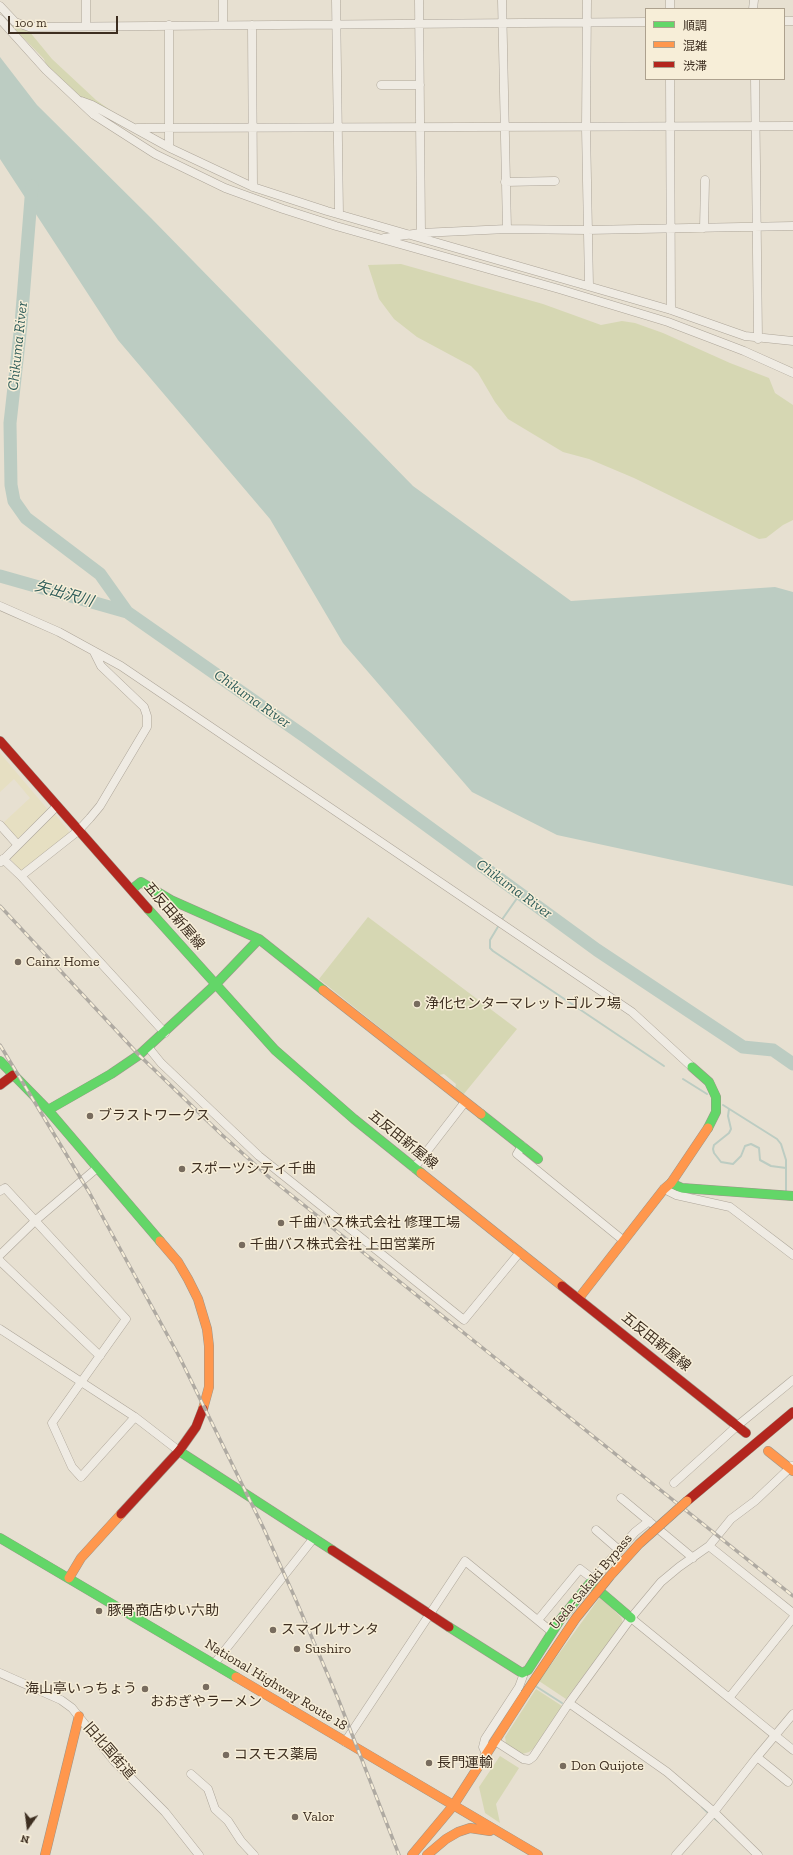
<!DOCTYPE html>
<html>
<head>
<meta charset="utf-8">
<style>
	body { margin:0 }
	#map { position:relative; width:793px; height:1855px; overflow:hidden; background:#e7e0d1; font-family:"Zilla Slab","Noto Sans JP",serif }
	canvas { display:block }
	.legend { position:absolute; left:645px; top:8px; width:140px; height:72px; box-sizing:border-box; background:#f7eed8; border:1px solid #ada18e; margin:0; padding:5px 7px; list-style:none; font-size:12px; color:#3d2e20 }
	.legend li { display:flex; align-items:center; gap:8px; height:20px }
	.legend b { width:20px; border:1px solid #ada18e }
	.north { position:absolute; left:8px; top:1807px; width:40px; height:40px; -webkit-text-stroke:3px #f7eed8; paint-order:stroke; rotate:194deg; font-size:11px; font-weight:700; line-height:16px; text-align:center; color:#3d2e20 }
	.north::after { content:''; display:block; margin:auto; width:14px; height:18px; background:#3d2e20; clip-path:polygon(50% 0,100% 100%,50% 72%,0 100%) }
	.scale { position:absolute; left:8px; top:16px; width:110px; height:18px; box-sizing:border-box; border:2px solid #3d2e20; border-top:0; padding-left:5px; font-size:12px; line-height:14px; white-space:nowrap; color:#3d2e20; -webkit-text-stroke:3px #f7eed8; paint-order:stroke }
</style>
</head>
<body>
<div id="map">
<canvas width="793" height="1855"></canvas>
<ul class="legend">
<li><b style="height:5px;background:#63d668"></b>順調</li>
<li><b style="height:5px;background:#ff974d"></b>混雑</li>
<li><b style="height:5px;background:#b3261e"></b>渋滞</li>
</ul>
<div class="north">N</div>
<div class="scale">100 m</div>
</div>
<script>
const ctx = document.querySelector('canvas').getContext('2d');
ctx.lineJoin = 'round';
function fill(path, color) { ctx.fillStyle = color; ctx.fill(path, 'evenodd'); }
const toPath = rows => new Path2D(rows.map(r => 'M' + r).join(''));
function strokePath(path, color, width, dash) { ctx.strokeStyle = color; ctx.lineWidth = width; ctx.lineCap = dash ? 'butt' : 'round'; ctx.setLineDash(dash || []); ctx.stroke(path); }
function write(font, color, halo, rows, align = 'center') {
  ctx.font = font + ' "Zilla Slab","Noto Sans JP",serif'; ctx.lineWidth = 3; ctx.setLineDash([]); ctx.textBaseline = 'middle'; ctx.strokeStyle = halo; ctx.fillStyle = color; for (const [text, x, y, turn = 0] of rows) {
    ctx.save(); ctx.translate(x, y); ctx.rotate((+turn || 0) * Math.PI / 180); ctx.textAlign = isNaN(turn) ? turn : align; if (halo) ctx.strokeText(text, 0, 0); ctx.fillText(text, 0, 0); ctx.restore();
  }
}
fill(toPath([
	[0,753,49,811,17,839,3,823,30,798,14,779,0,792],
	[54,813,71,834,21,872,9,857]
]), '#e6dfc2');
fill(toPath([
	[10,24,20,29,29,31,52,59,96,100,120,117,78,97,47,68,44,59],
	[401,264,543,304,601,325,622,321,635,323,663,333,730,363,769,378,775,393,793,405,793,520,783,525,766,538,759,539,634,478,589,459,563,452,508,419,495,402,478,373,471,366,417,337,394,319,379,299,368,265],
	[368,917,517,1029,463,1095,455,1089,456,1084,444,1074,439,1075,319,979],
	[600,1597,621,1617,623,1623,566,1699,539,1681],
	[536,1689,562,1706,533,1749,529,1752,522,1754,508,1746,506,1743,505,1737],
	[500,1756,519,1768,496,1804,500,1823,485,1813,479,1787]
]), '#d6d7b3');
fill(toPath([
	[0,57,37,105,151,218,413,486,571,601,775,587,793,592,793,886,557,835,472,792,343,643,270,519,118,340,0,159]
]), '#bcccc2');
strokePath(toPath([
	[501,921,520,894],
	[499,925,490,940,490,948,493,951,664,1066],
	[683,1079,707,1094],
	[723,1105,777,1139,781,1144,786,1160,786,1192],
	[729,1109,728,1116,731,1129,729,1133,714,1145,713,1149,714,1153,721,1162,733,1164,741,1156,745,1146,751,1144,759,1148,760,1160,771,1166,786,1168],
	[537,1687,562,1703],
	[702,1807,708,1813],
	[715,1819,720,1823]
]), '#bcccc2', 2);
strokePath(toPath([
	[32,186,21,324,10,423,11,485,14,501,26,518,100,574,127,612,307,738,597,950,743,1047,773,1050,793,1064],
	[0,576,127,612]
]), '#bcccc2', 13);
const street = toPath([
	[336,0,339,214],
	[419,0,421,233],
	[502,0,507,229],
	[587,0,586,128,589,286],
	[0,6,15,22,29,27,646,22],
	[670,9,670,0],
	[753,9,754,0],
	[0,19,46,70,94,115,155,154,225,188,283,209,336,226,559,289,668,322,744,351,793,373],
	[784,21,793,21],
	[223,25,223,0],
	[252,25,253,187],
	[86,26,86,0],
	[670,79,671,310],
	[755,79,758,339],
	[381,85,420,85],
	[81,101,92,105,172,149,253,187,327,211,671,310,745,336,793,341],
	[137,128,793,126],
	[169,147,169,25],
	[505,182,555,181],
	[704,228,705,180],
	[384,238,421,233,507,229,587,230,793,226],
	[0,606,59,632,121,666,632,1012,692,1067],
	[0,825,17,844],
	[3,859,21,876,165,1033],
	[1,862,57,806],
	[21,876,78,831,90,818,100,806,147,727,147,716,144,707,101,666,94,652],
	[148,1047,161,1063,259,1156,464,1320,520,1252],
	[522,1146,517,1154,624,1241],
	[414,1168,465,1102],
	[664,1189,676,1195,730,1207,793,1255],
	[0,1191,5,1188,126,1319,52,1423,72,1467,81,1477,135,1417],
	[0,1255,36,1220,97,1168],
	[0,1261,100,1356],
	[0,1329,135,1417,179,1451],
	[674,1483,737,1426,793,1380],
	[621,1498,693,1558],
	[596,1530,619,1550],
	[709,1546,793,1613],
	[590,1583,635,1532,649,1521],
	[631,1618,793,1750],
	[538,1620,580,1569,593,1579],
	[214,1664,313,1539],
	[0,1673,61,1700,72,1708,114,1761,165,1812,199,1855],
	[729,1698,793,1618],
	[569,1703,667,1772,714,1812,758,1855],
	[495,1741,523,1759,529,1760,533,1757,569,1703,631,1618,661,1582,679,1567,709,1546,731,1519,755,1501,792,1466],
	[345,1742,465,1561,552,1632],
	[486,1754,483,1747,485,1739,519,1687,523,1676,522,1673],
	[757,1757,788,1782],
	[191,1774,208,1789,215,1809,228,1821,241,1841,254,1855],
	[676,1855,714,1812,757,1757,793,1714]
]);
const fast = toPath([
	[132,889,141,882,171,900,259,939,323,990],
	[148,909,275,1050,354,1119,421,1173],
	[0,1061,48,1110,160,1241],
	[692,1067,709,1082,716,1097,716,1112,708,1128],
	[48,1110,111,1074,139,1055,215,985,259,939],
	[481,1114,538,1159],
	[671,1183,682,1188,793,1196],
	[179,1451,332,1550],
	[0,1538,236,1677],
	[449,1627,522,1673,528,1670,560,1620,590,1583,631,1618]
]);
const slow = toPath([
	[323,990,481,1114],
	[421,1173,562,1286],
	[160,1241,178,1262,188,1279,198,1299,207,1329,209,1346,209,1387,203,1409],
	[579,1298,664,1189,671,1183,708,1128],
	[768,1451,793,1471],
	[69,1578,81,1558,121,1514],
	[236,1677,538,1855],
	[45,1855,79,1716],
	[412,1855,453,1806,525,1694],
	[427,1855,446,1839,458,1832,470,1828,490,1831]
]);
const jam = toPath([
	[0,741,148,909],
	[0,1085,13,1075],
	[562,1286,746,1433],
	[687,1501,793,1412],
	[121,1514,179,1451,196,1427,203,1409],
	[332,1550,449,1627]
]);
strokePath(street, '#ada599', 9);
strokePath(fast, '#9c958a', 10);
strokePath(slow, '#9c958a', 10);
strokePath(jam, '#9c958a', 10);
strokePath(street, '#efebe3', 8);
strokePath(fast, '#63d668', 9);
strokePath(slow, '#ff974d', 9);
strokePath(jam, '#b3261e', 9);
const rail = toPath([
	[0,906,139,1055,221,1134,270,1178,793,1596],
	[0,1045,89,1192,180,1358,263,1527,295,1598,339,1701,399,1855]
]);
strokePath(rail, '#afaaa2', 3.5);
strokePath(rail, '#f7eed8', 2, [6]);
const slowBridge = toPath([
	[525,1694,576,1618,610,1576,639,1544,687,1501]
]);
strokePath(slowBridge, '#928b80', 10, []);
strokePath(slowBridge, '#ff974d', 9);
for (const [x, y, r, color] of [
	[18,962,4,"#786c5e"],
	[417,1004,4,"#786c5e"],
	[90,1116,4,"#786c5e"],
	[182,1169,4,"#786c5e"],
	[281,1223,4,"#786c5e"],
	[242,1245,4,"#786c5e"],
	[99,1611,4,"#786c5e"],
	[273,1630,4,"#786c5e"],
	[297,1649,4,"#786c5e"],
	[206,1687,4,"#786c5e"],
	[145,1689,4,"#786c5e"],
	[226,1755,4,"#786c5e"],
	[429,1763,4,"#786c5e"],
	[563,1766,4,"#786c5e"],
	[295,1817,4,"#786c5e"]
]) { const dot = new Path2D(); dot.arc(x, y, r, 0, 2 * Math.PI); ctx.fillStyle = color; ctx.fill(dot); strokePath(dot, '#f7eed8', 1.5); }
write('14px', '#3d2e20', '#f7eed8', [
	["五反田新屋線",174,916,49],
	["五反田新屋線",403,1140,39],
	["五反田新屋線",656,1342,39],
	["Ueda-Sakaki Bypass",591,1582,-50],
	["National Highway Route 18",276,1685,31],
	["旧北国街道",109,1751,49]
]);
write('14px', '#3d2e20', '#f7eed8', [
	["Cainz Home",26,962],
	["浄化センターマレットゴルフ場",425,1004],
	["ブラストワークス",98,1116],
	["スポーツシティ千曲",190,1169],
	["千曲バス株式会社 修理工場",289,1223],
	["千曲バス株式会社 上田営業所",250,1245],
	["豚骨商店ゆい六助",107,1611],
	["スマイルサンタ",281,1630],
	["Sushiro",305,1649],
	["海山亭いっちょう",137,1689,"right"],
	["おおぎやラーメン",206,1702,"center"],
	["コスモス薬局",234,1755],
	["長門運輸",437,1763],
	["Don Quijote",571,1766],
	["Valor",303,1817]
], 'left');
write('italic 15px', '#2f5d5a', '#f7eed8', [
	["Chikuma River",18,346,-84],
	["矢出沢川",64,594,16],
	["Chikuma River",252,699,35],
	["Chikuma River",514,889,36]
]);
</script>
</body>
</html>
